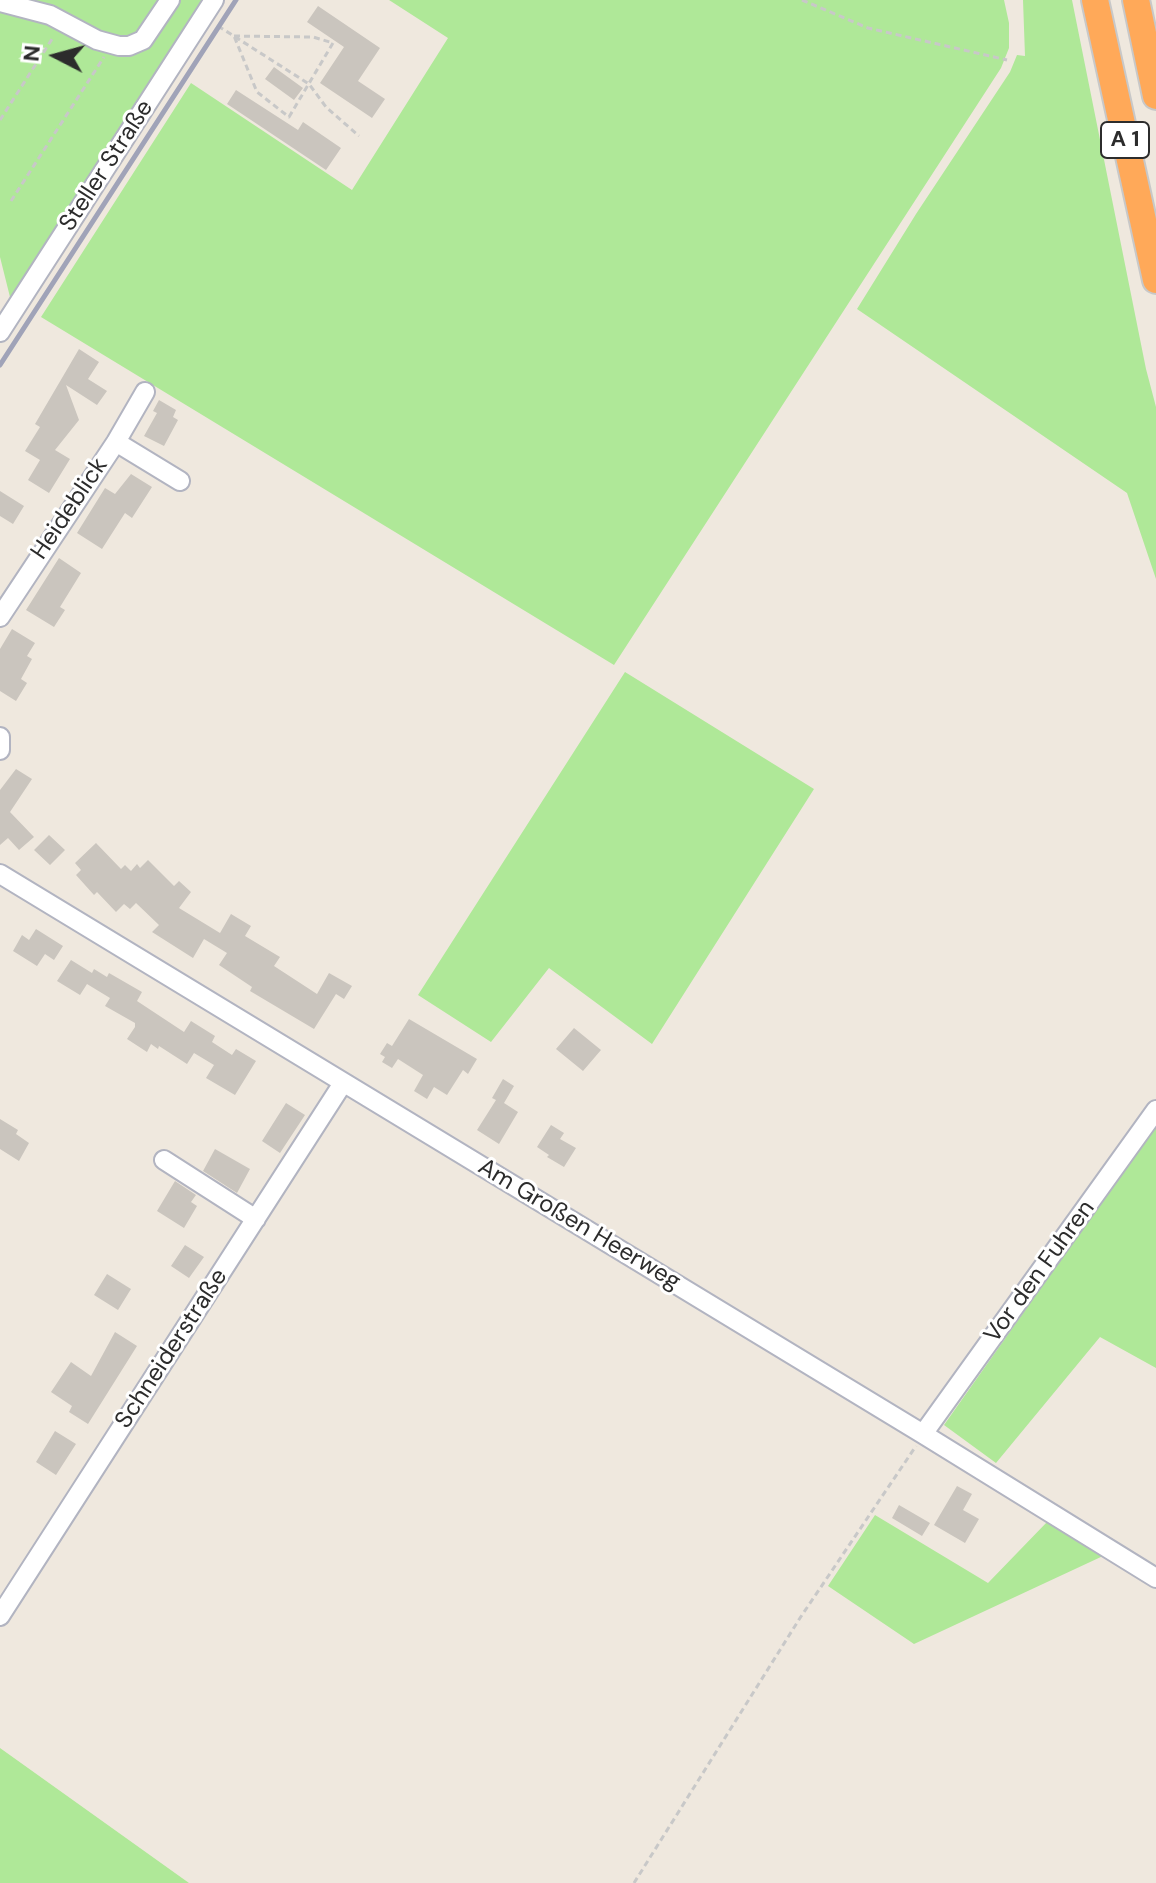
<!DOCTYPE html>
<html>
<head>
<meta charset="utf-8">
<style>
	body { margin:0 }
	#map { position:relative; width:1156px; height:1883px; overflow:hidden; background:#efe8de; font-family:"DM Sans",sans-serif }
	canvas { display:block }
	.north { position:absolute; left:16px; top:16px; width:80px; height:80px; -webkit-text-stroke:6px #fff; paint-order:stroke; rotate:276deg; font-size:22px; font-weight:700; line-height:32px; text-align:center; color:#2c2c2c }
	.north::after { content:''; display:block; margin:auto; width:28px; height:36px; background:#2c2c2c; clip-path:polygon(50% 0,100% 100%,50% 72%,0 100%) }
</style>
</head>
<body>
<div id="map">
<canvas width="1156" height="1883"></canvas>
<div class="north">N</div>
</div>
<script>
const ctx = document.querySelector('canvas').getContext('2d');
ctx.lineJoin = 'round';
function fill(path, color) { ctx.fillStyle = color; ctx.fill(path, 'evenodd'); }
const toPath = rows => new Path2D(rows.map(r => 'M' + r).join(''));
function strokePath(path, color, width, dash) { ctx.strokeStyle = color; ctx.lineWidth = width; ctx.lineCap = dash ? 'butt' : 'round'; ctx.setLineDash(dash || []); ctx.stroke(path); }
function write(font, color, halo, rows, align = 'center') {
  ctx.font = font + ' "DM Sans",sans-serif'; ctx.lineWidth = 6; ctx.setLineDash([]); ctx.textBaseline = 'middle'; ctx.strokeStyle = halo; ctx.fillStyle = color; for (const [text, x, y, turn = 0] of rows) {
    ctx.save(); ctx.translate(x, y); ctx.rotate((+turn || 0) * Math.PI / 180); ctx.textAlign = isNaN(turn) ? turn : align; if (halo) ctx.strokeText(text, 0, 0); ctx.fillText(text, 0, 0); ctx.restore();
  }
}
fill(toPath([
	[0,0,205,0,12,305,0,257],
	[389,0,1004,0,1009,23,1009,48,1001,68,614,665,41,317,191,83,352,190,448,38],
	[1023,0,1072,0,1146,369,1156,407,1156,579,1127,493,857,309,916,214,1010,72,1017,55,1025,56],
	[625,672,814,789,652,1044,549,968,491,1042,418,995],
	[1156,1125,1156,1368,1100,1337,996,1463,944,1425],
	[875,1515,988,1583,1047,1522,1103,1556,914,1644,828,1586],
	[0,1748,189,1883,0,1883]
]), '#afe898');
fill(toPath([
	[318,6,380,48,358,81,385,99,372,118,320,83,344,47,307,22],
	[274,67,303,88,294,100,265,79],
	[236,90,298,130,303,122,341,148,326,170,227,104],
	[79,349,99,362,88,379,107,391,97,405,66,385,79,420,55,450,70,459,49,493,28,480,40,460,25,451,40,427,35,424],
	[159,400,176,410,173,417,178,420,164,446,144,436,157,413,153,411],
	[131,474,152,487,132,518,125,513,102,549,77,533,105,488,115,494],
	[0,491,24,506,13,524,0,516],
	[59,558,81,573,60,607,65,610,54,627,26,610],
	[12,629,35,643,27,656,32,659,21,679,27,683,16,701,0,691,0,649],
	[16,769,32,779,10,812,34,837,19,850,8,838,0,845,0,790],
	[49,835,65,850,50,865,34,850],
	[96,843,121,869,125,865,131,871,137,864,140,868,148,860,174,886,179,881,191,892,179,908,220,933,231,914,251,926,245,936,280,957,274,966,317,994,329,973,352,986,344,999,336,994,314,1029,250,991,252,987,219,965,227,953,204,939,193,958,152,932,159,925,136,903,130,909,124,904,116,912,97,892,94,895,76,875,81,870,75,863],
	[36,929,63,946,54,960,45,954,37,966,13,951,22,935,29,940],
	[71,960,92,973,94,969,107,977,109,973,142,992,137,1001,184,1032,191,1021,215,1036,212,1042,232,1055,236,1049,256,1061,235,1095,206,1078,214,1065,194,1053,187,1064,159,1046,158,1049,151,1044,147,1052,127,1039,135,1027,135,1023,105,1006,110,998,87,984,80,995,57,981],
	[409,1019,477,1059,468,1074,463,1070,447,1095,434,1087,427,1099,414,1091,423,1075,398,1059,392,1068,382,1062,385,1057,380,1054,387,1043,392,1046],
	[574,1028,601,1050,583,1071,556,1049],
	[503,1079,514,1086,504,1103,518,1112,499,1144,477,1130,496,1100,492,1098],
	[286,1103,305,1115,280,1153,262,1141],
	[0,1119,18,1130,16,1134,29,1143,19,1161,0,1149],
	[551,1125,564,1133,560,1139,576,1148,564,1167,547,1157,549,1155,537,1147],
	[215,1149,250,1169,237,1193,203,1171],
	[175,1181,196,1195,191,1202,197,1206,184,1228,157,1211],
	[185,1245,204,1257,189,1278,171,1266],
	[107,1274,131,1289,118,1310,94,1295],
	[115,1332,137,1346,88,1424,69,1412,72,1406,51,1392,71,1362,91,1376],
	[55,1431,76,1444,56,1475,36,1462],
	[957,1486,972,1494,963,1510,979,1519,965,1543,934,1525],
	[899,1505,930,1523,922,1536,892,1518]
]), '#cac5be');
const minor = toPath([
	[0,2,50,15,97,40,119,46,129,46,143,40,170,0],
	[0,332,214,0],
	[116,442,180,481],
	[0,617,116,442,145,392],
	[0,737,0,750],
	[0,874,923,1434,1156,1578],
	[164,1160,256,1219],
	[923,1434,1156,1110],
	[0,1616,343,1083]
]);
const highway = toPath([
	[1095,0,1156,280],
	[1136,0,1156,96]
]);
strokePath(minor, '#b2b4c1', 22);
strokePath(highway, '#c8c8c8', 30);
strokePath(toPath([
	[802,0,868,28,1007,60],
	[218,26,309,84,326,107,359,136],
	[234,36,313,37,333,43,289,117,257,92,234,36],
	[0,120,54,36],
	[11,201,104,57],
	[634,1883,800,1618,916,1446]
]), '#c8c8c8', 3, [6, 4]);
strokePath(minor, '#fff', 18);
strokePath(highway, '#ffa959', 26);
strokePath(toPath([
	[0,365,236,0]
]), '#a0a3b8', 5);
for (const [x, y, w] of [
	[1125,140,48]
]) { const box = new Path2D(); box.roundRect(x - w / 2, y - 18, w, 36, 6); ctx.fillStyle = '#fff'; ctx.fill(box); strokePath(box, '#2c2c2c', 2); }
write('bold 22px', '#2c2c2c', null, [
	["A 1",1125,140]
]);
write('24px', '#2c2c2c', '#fff', [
	["Steller Straße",107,166,-57],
	["Heideblick",70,509,-56],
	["Am Großen Heerweg",579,1225,31],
	["Vor den Fuhren",1040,1272,-54],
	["Schneiderstraße",172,1349,-57]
]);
</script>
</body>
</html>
